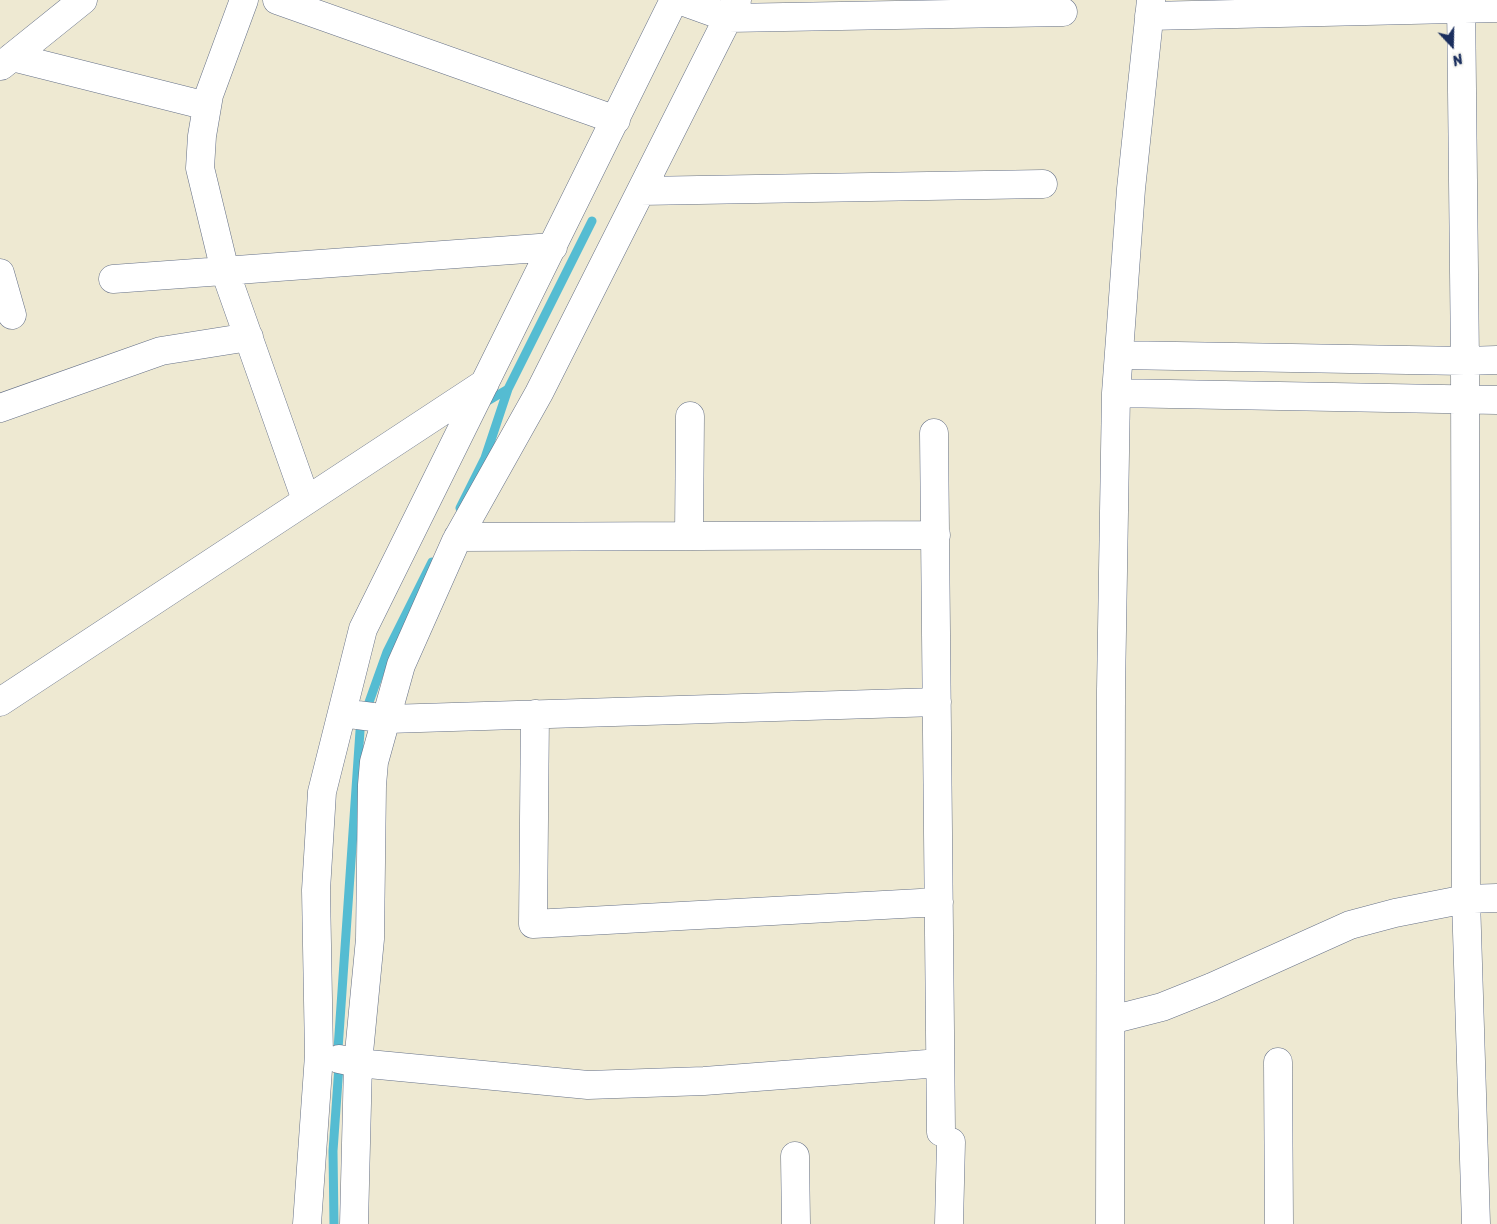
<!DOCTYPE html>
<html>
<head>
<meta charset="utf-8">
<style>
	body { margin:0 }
	#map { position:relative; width:1497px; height:1224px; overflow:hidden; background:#eee9d2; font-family:Sriracha,sans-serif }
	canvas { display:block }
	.north { position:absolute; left:1427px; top:20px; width:50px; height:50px; -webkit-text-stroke:4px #f6f6f2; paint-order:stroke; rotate:159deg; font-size:14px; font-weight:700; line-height:20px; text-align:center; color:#1b2f5e }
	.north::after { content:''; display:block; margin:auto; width:18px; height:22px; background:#1b2f5e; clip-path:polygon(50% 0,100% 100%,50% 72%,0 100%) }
</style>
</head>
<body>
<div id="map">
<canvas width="1497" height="1224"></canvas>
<div class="north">N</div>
</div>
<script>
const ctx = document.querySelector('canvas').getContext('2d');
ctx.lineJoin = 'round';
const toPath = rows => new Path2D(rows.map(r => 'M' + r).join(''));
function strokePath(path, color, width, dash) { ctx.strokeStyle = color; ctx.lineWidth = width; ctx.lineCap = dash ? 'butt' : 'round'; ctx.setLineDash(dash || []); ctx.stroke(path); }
strokePath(toPath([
	[486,402,508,389],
	[460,508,485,458,508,389,592,221],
	[368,705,387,652,432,562],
	[338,1049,360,731],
	[334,1224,333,1151,339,1066]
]), '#55bcd2', 9);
const minor = toPath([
	[244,0,209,95,202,136,200,168,225,271,306,500],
	[277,0,616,120],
	[679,0,729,18,1063,12],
	[1461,0,1465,361,1466,899,1476,1224],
	[1149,16,1497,8],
	[12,57,207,106],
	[1,66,83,0],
	[641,191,1043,184],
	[0,273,12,315],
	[113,279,553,247],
	[1119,355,1465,361,1497,360],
	[1116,393,1497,400],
	[0,408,161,351,249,337],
	[934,433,941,1132],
	[689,536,690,416],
	[458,537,936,535],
	[0,702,485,383],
	[342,713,388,719,937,702],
	[535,714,533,924,939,902],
	[1111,1020,1162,1007,1212,987,1350,925,1395,913,1466,899,1497,898],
	[339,1059,358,1063,588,1085,704,1081,940,1063],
	[1278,1062,1279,1224],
	[795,1156,796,1224],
	[307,1224,319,1055,316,890,322,792,363,629,674,0],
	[354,1224,358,1063,370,939,372,785,374,762,401,665,456,541,539,393,737,0],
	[949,1224,951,1142],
	[1110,1224,1111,690,1116,393,1131,189,1151,0]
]);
strokePath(minor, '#657087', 29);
strokePath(minor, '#fff', 28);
</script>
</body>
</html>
